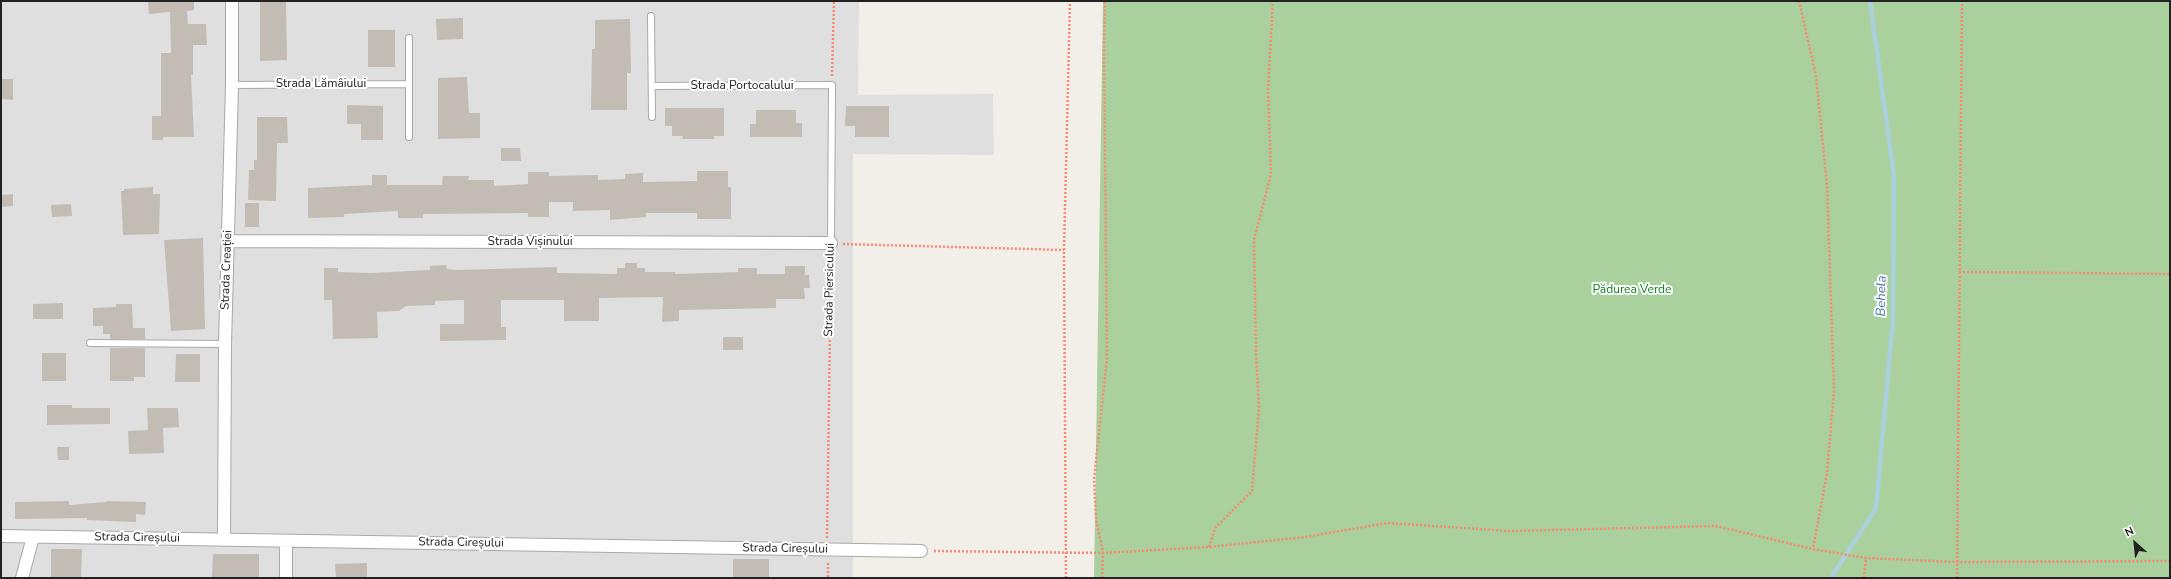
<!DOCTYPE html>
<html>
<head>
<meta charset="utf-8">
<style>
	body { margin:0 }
	#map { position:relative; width:2171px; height:579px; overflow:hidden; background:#f2efe9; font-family:"Nunito Sans",sans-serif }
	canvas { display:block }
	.frame { position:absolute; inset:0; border:2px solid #222; pointer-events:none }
	.north { position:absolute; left:2115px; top:523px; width:40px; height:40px; -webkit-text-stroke:3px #fff; paint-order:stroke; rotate:333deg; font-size:11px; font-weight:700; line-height:16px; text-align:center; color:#222 }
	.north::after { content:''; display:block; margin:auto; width:14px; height:18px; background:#222; clip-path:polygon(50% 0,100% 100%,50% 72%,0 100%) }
</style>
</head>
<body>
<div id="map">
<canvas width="2171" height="579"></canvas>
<div class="frame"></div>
<div class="north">N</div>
</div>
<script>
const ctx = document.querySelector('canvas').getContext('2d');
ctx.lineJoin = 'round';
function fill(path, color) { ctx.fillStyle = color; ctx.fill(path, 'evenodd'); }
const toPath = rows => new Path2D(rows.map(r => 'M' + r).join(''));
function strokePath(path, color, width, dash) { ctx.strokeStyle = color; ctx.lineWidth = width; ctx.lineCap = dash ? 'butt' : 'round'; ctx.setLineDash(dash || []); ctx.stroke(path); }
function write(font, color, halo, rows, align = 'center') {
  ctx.font = font + ' "Nunito Sans",sans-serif'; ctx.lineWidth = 4; ctx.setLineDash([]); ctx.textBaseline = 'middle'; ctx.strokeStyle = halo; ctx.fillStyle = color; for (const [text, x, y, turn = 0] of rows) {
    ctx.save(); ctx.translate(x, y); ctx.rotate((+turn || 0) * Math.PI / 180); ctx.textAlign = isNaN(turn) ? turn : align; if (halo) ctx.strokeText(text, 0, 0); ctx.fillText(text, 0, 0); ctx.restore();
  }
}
fill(toPath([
	[1,1,859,1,858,95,993,94,994,155,853,154,853,578,1,578]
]), '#e0dfdf');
fill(toPath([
	[1103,1,2170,1,2170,578,1094,578]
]), '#aad09e');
strokePath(toPath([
	[1831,578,1876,508,1893,319,1894,176,1870,1]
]), '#aad0de', 4.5);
fill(toPath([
	[148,1,194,1,194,10,187,11,188,24,206,24,207,45,193,45,193,75,191,75,194,137,163,137,163,140,152,140,152,116,161,116,161,53,171,53,170,12,149,14],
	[260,1,286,1,287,60,260,61],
	[463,18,463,39,437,40,436,19],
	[630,19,631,73,627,73,627,110,591,110,592,49,595,49,595,20],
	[368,30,395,30,395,67,368,67],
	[467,77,469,113,480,113,480,138,438,139,438,78],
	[1,79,13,79,13,100,1,99],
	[347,105,383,106,383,140,361,140,361,124,347,124],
	[846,106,889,106,889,137,855,137,855,126,845,126],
	[665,108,724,108,724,136,714,136,714,139,682,139,683,136,672,136,672,126,665,126],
	[756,110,796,110,796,123,802,123,802,137,750,137,750,124,756,124],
	[257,117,287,117,288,143,277,143,276,201,248,200,249,170,254,170,254,160,257,160],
	[501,148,520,148,521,161,501,161],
	[697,171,728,171,728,187,731,187,731,219,697,219,697,213,646,213,646,217,610,220,610,210,573,211,573,202,549,202,549,217,528,217,528,213,423,214,423,218,398,218,398,211,344,214,344,217,308,218,308,188,372,185,372,175,387,175,387,185,442,185,443,176,469,176,468,180,494,180,494,186,528,184,528,172,549,172,549,176,598,175,598,180,625,179,625,174,643,173,643,182,697,181],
	[153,187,153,194,160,194,159,234,123,235,121,191,124,191,124,189],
	[13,194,13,206,1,207,1,195],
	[245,203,259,203,259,227,245,227],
	[71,204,72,216,52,217,51,205],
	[203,238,205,329,171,331,164,240],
	[625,263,637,263,637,268,645,268,645,272,675,272,675,274,738,272,738,268,757,268,757,274,785,274,785,266,805,266,805,275,809,275,810,288,804,288,805,299,776,299,776,308,679,310,679,321,662,322,663,297,599,298,599,321,564,321,564,300,501,300,501,327,506,327,506,340,440,341,440,324,464,324,464,300,435,301,435,305,406,306,399,311,377,312,378,338,333,339,332,300,324,300,324,268,338,268,338,272,371,273,430,270,430,266,446,265,447,269,458,270,557,267,557,273,617,274,617,268,625,268],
	[63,303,63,319,33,319,33,304],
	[116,304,132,304,133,328,145,328,145,339,110,339,110,334,103,334,103,326,93,326,93,308,116,307],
	[723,337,743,337,743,350,723,350],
	[110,348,145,348,145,377,134,377,134,381,110,381],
	[42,353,66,353,66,381,42,381],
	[176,354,200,354,200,382,175,382],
	[47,405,72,405,72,408,110,408,110,424,47,425],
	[147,408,178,408,179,427,163,428,164,453,129,454,128,431,148,430],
	[57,447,69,447,69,460,58,460],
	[69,501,69,505,107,502,107,501,146,502,145,515,136,514,136,522,87,520,87,518,15,519,15,502],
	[51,549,82,549,81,578,51,577],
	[213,554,259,554,259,578,212,578],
	[733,559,769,559,769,578,733,578],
	[367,563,367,578,336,578,335,564]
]), '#c3bcb5');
const lane = toPath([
	[651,16,652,117],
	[409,38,409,137],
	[232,85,409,84],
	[652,86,832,85,831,243],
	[90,343,225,344]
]);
const street = toPath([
	[229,241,831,243],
	[1,536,921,551],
	[224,540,225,344,232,85,232,1],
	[22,578,33,537],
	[286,578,286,541]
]);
strokePath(lane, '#a9a9a9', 8);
strokePath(street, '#a9a9a9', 14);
strokePath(toPath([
	[1799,1,1816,76,1827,186,1834,391,1827,473,1813,549],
	[832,76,834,1],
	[843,244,1064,250],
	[1959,272,2170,274],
	[827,538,831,257],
	[1209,547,1215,528,1252,491,1259,407,1256,353,1254,240,1271,174,1268,89,1273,1],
	[934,551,1103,553,1209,547,1305,537,1388,523,1509,531,1716,526,1813,549,1866,558,1956,562,2170,561],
	[828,563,828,578],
	[1066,578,1064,250,1070,1],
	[1102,578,1103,553,1096,519,1094,479,1107,358,1104,50,1105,1],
	[1864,578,1866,558],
	[1957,578,1962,1]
]), '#f98973', 2.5, [2, 2]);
strokePath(lane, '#fff', 6);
strokePath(street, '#fff', 12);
write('12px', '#222', '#fff', [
	["Strada Lămâiului",321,84],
	["Strada Portocalului",742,86],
	["Strada Vișinului",530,242],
	["Strada Creației",227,270,-88],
	["Strada Piersicului",830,290,-89],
	["Strada Cireșului",137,538,1],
	["Strada Cireșului",461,543,1],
	["Strada Cireșului",785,549,1]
]);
write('12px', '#0d831e', '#fff', [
	["Pădurea Verde",1632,290]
]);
write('italic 13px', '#4b75aa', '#fff', [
	["Behela",1882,296,-89]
]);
</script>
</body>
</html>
